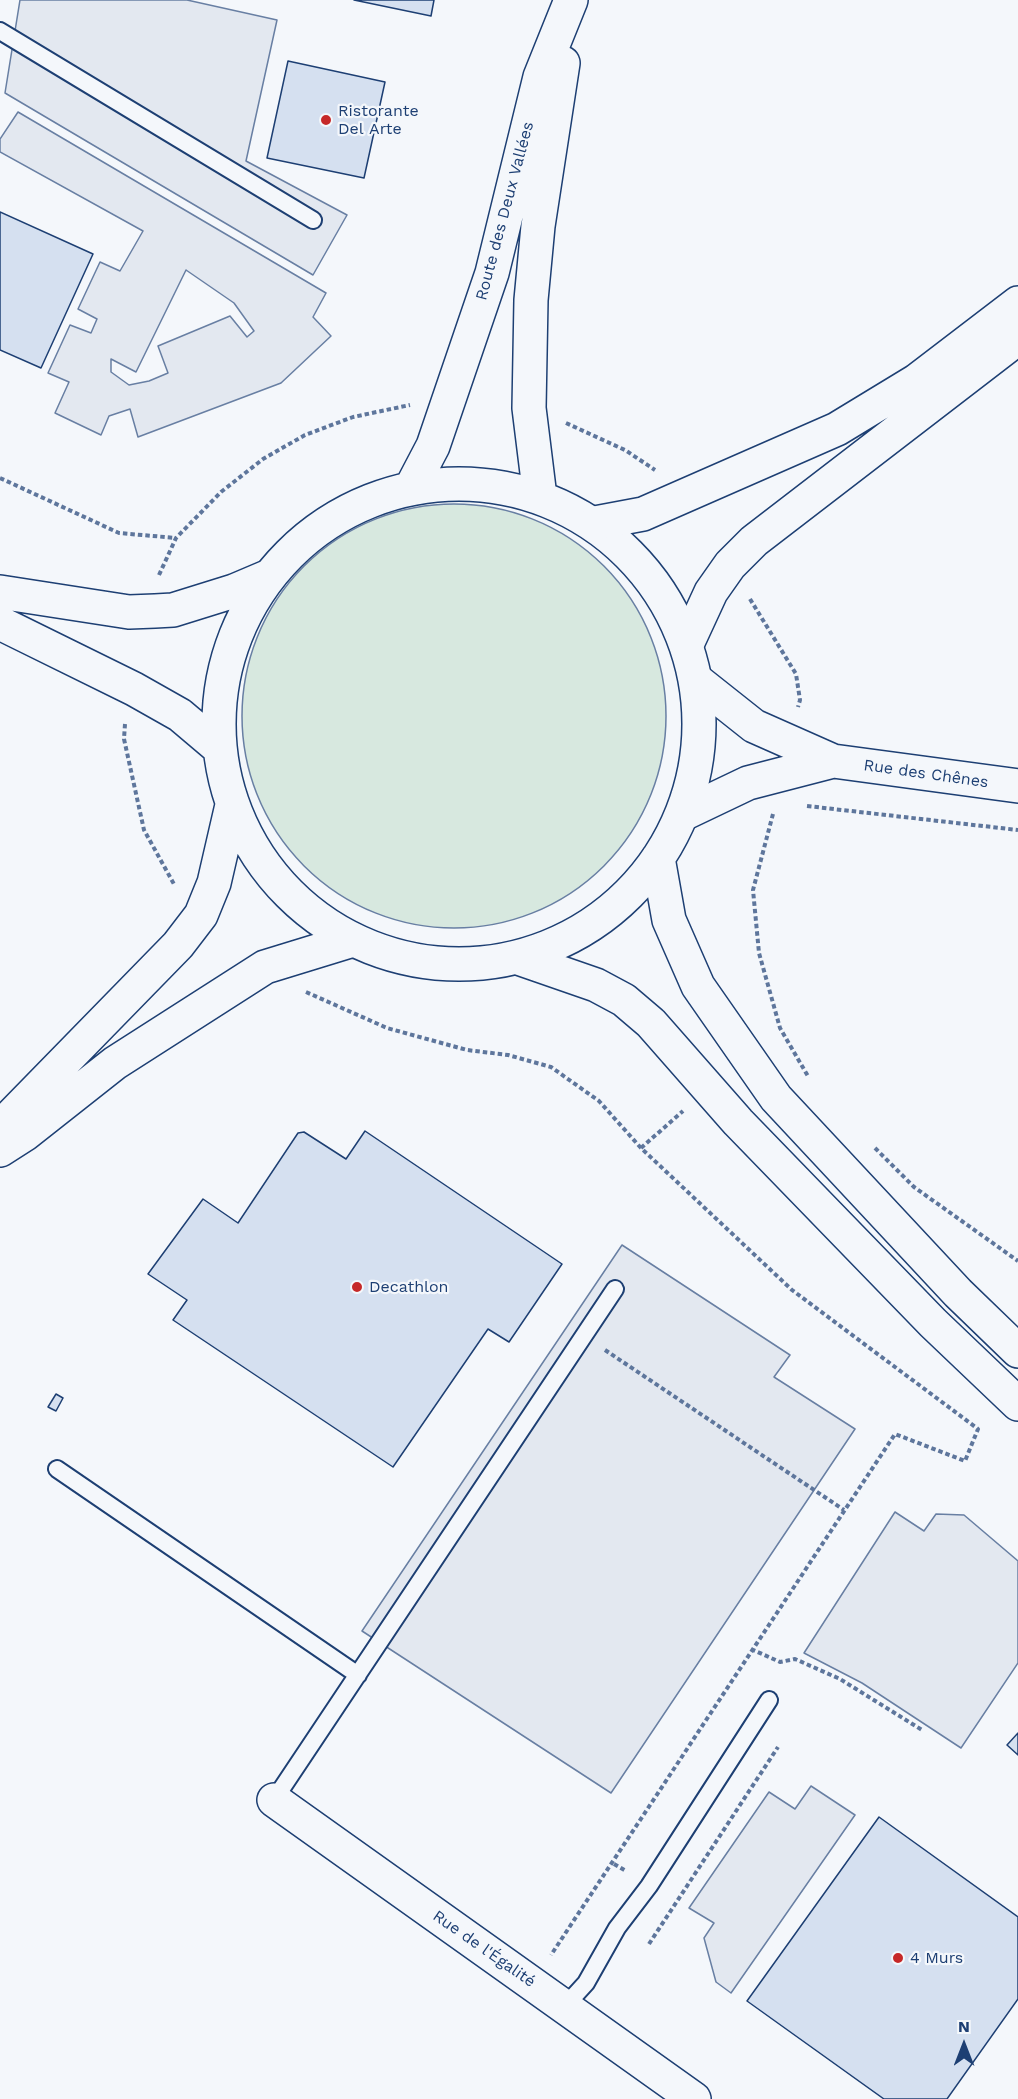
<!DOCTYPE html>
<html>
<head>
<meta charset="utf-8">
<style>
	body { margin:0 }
	#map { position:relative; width:1018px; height:2099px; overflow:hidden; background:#f4f7fb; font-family:"Work Sans",sans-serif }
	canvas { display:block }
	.north { position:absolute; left:934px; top:2015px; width:60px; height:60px; -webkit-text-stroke:4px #f4f7fb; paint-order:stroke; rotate:0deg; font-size:16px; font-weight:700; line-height:24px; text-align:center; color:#1d3f73 }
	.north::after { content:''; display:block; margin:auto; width:21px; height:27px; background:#1d3f73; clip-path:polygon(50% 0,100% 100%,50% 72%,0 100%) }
</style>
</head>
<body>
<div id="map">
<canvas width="1018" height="2099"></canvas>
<div class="north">N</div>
</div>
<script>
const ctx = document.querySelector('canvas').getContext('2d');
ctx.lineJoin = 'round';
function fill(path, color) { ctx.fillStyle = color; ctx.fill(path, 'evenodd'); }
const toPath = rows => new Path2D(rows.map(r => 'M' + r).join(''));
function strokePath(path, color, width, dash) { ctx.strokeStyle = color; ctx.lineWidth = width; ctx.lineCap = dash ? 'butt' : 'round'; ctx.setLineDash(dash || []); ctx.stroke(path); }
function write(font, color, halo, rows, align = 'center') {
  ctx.font = font + ' "Work Sans",sans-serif'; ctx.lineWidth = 4.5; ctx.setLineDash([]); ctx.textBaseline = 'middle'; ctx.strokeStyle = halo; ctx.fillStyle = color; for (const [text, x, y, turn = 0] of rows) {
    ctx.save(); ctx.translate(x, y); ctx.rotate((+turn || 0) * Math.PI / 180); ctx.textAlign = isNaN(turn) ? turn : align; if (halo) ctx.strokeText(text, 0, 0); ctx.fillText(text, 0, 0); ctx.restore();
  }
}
const green = toPath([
	'242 716a212 212 0 1 1 424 0a212 212 0 1 1-424 0Z'
]);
fill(green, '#d7e8df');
strokePath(green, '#687fa3', 1.5);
const parking = toPath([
	[20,0,187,0,277,20,246,161,347,215,313,275,5,93,20,0],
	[18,112,326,293,313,317,331,336,281,383,138,437,130,409,109,416,101,435,55,413,69,382,48,373,70,325,91,333,97,319,78,309,100,262,120,271,143,231,0,152,0,139,18,112],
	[186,270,234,303,254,331,247,337,230,316,158,346,168,373,149,381,129,385,111,372,111,359,136,372,186,270],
	[622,1245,790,1355,774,1377,855,1429,611,1793,362,1631,622,1245],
	[895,1512,924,1531,936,1514,964,1515,1018,1561,1018,1663,961,1748,862,1683,804,1653,895,1512],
	[811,1786,855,1815,731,1993,716,1982,704,1938,714,1923,689,1908,769,1792,795,1809,811,1786]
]);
fill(parking, '#e3e8f0');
strokePath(parking, '#687fa3', 1.5);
const building = toPath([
	[354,0,434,0,431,16,354,0],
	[288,61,385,82,364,178,267,158,288,61],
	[0,212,93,254,41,368,0,350,0,212],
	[365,1131,562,1264,509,1342,488,1329,393,1467,173,1320,187,1300,148,1274,203,1199,238,1223,298,1133,304,1132,346,1159,365,1131],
	[56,1394,63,1398,56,1411,48,1407,56,1394],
	[1018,1733,1018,1755,1007,1745,1018,1733],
	[879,1817,1018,1917,1018,1999,947,2099,884,2099,747,2001,879,1817]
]);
fill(building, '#d5e0f0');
strokePath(building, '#1d3f73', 1.5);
const service = toPath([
	[0,31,313,220],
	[57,1469,358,1675],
	[274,1800,615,1289],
	[565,2006,586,1983,617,1928,649,1886,769,1700]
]);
const minor = toPath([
	[696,680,754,726,833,761,1018,786],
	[683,814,748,783,833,761],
	[274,1800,694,2099]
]);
const primary = toPath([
	'219 724a240 240 0 1 1 480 0a240 240 0 1 1-480 0Z',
	[411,488,433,446,492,273,540,77,571,0],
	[540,497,529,408,531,300,538,226,563,63],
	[0,592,129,612,155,611,173,610,234,591,267,577],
	[0,623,134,689,180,715,219,748],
	[658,858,669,920,698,986,776,1098,958,1293,1018,1351],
	[521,959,596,985,624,1000,651,1023,738,1122,933,1323,1018,1404],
	[0,1132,12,1115,178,945,201,915,214,883,232,805],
	[0,1150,25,1134,115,1063,265,967,353,940]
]);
const motorway = toPath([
	[595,523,643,514,837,429,916,381,1018,303],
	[687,644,711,592,730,565,754,541,1018,338]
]);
strokePath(service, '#1d3f73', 20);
strokePath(minor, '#1d3f73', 36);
strokePath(primary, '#1d3f73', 36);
strokePath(motorway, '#1d3f73', 36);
strokePath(toPath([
	[566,423,625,450,655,470],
	[0,478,119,533,176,538],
	[159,575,176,538,221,492,263,459,305,435,353,417,410,405],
	[750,599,796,674,800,700,798,707],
	[125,724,124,739,144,830,175,886],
	[807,806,1018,830],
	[773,814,753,890,759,953,780,1028,809,1078],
	[306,992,387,1028,467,1050,508,1055,551,1067,599,1101,641,1148,792,1290,978,1429,965,1461,895,1434,551,1955],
	[641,1148,683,1111],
	[875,1148,914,1187,1018,1261],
	[605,1350,844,1510],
	[751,1649,780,1662,795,1659,840,1679,922,1730],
	[614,1864,626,1871],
	[649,1944,778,1747]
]), '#5e769c', 4, [4.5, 3]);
strokePath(service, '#f4f7fb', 16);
strokePath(minor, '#f4f7fb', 33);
strokePath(primary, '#f4f7fb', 33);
strokePath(motorway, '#f4f7fb', 33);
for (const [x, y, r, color] of [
	[326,120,6,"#c62828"],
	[357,1287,6,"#c62828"],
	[898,1958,6,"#c62828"]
]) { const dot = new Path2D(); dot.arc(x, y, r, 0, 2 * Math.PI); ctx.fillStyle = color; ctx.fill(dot); strokePath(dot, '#f4f7fb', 2); }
write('16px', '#1d3f73', '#f4f7fb', [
	["Ristorante",338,111],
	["Del Arte",338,129],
	["Decathlon",369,1287],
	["4 Murs",910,1958]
], 'left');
write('16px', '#1d3f73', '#f4f7fb', [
	["Route des Deux Vallées",505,211,-75],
	["Rue des Chênes",926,774,8],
	["Rue de l'Égalité",484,1949,35]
]);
</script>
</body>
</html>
